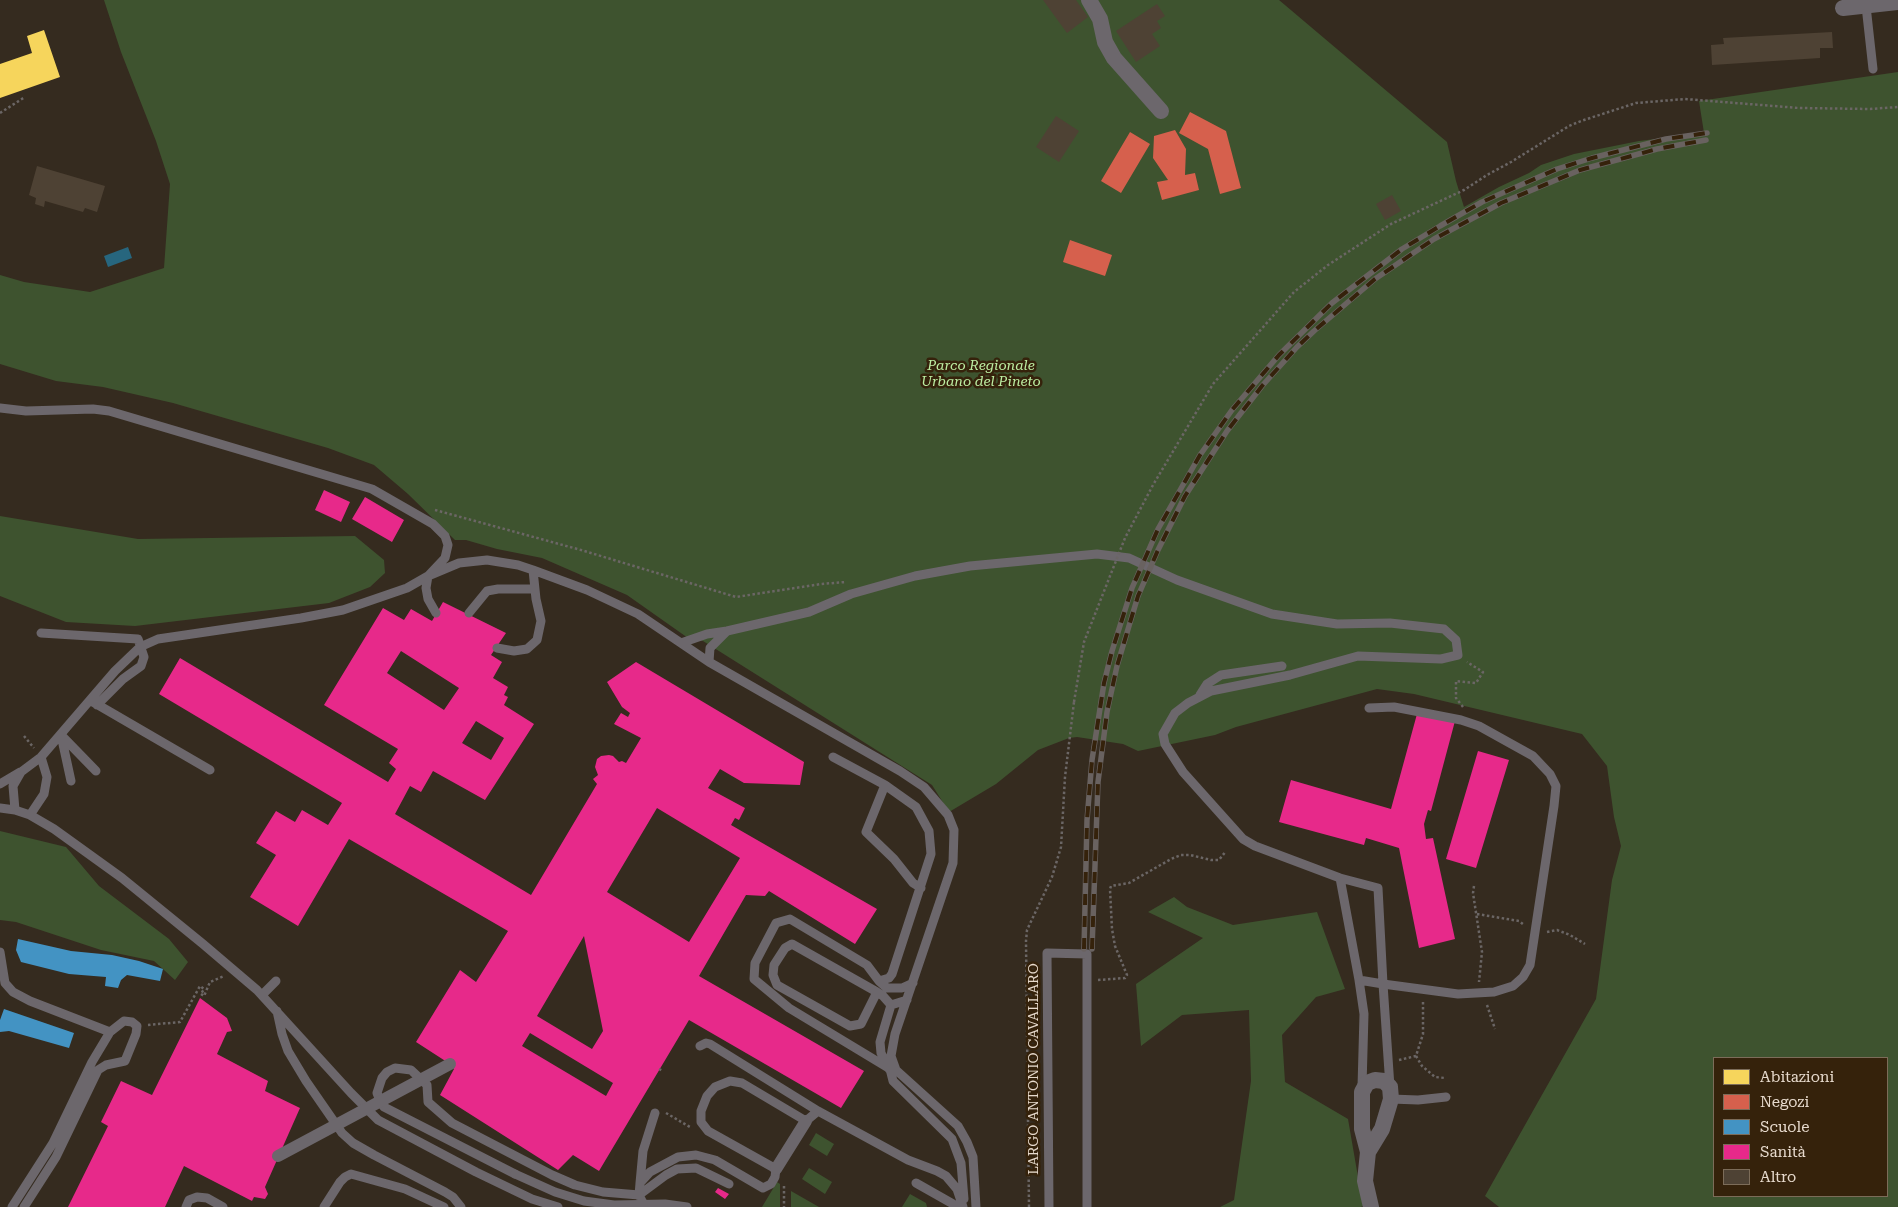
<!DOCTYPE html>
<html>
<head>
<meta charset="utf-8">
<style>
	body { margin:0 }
	#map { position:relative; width:1898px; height:1207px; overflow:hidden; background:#352b1f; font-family:"Roboto Serif",serif }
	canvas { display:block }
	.legend { position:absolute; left:1713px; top:1057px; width:175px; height:140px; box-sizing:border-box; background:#35220b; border:1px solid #7c6c59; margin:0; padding:6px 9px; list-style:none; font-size:15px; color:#e7dacd }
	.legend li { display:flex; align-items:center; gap:10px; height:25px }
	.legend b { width:25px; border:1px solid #7c6c59 }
</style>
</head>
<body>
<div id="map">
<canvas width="1898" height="1207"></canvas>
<ul class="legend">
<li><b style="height:14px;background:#f6d55c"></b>Abitazioni</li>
<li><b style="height:14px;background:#d6604d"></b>Negozi</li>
<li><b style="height:14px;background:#4393c3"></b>Scuole</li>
<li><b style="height:14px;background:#e7298a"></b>Sanità</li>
<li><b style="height:14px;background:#4e4234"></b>Altro</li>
</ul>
</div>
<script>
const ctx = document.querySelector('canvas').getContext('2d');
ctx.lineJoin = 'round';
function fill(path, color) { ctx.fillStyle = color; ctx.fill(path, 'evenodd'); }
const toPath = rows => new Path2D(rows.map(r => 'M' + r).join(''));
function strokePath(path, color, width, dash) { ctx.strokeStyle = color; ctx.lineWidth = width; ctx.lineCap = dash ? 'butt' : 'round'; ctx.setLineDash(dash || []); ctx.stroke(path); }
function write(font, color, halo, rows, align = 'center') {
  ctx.font = font + ' "Roboto Serif",serif'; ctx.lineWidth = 5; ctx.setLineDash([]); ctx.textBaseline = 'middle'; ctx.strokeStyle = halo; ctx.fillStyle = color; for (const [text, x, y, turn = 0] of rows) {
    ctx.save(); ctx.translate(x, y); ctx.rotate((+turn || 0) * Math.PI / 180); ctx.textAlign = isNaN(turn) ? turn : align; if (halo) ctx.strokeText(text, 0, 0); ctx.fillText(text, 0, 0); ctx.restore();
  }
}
fill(toPath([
	[104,0,1279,0,1447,142,1456,181,1464,207,1499,187,1529,173,1541,165,1574,154,1639,141,1704,133,1699,101,1898,72,1898,1207,1499,1207,1485,1196,1596,999,1612,880,1621,846,1614,817,1607,766,1582,734,1414,694,1377,689,1236,727,1215,735,1138,751,1123,744,1077,737,1069,738,1038,750,996,784,949,812,932,785,703,641,688,638,627,595,542,558,497,549,466,540,455,540,408,494,374,465,328,448,173,403,103,387,56,381,0,364,0,275,24,282,90,292,164,268,170,184,156,141,121,52],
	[1714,1058,1887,1058,1887,1196,1714,1196],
	[0,516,138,539,355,536,384,560,385,573,370,587,329,603,135,626,66,622,0,596],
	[0,831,66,847,99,886,169,939,188,962,175,980,154,961,101,950,16,922,0,920],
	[1174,897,1187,907,1233,925,1317,912,1345,989,1316,997,1282,1035,1285,1082,1348,1119,1363,1206,1361,1207,1220,1207,1234,1200,1251,1081,1249,1010,1182,1015,1141,1046,1136,984,1203,938,1148,912],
	[816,1133,834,1144,827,1156,809,1145],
	[809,1168,832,1182,825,1194,802,1179],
	[777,1182,780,1184,780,1207,762,1207],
	[791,1191,819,1207,791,1207],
	[910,1194,926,1203,927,1207,902,1207]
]), '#3e532f');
fill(toPath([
	[128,247,132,258,108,267,104,256]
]), '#27667e');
fill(toPath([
	[44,30,60,77,0,98,0,64,32,53,27,36]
]), '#f6d55c');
fill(toPath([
	[1190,112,1226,131,1241,188,1220,194,1208,149,1179,133],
	[1175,130,1186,149,1185,175,1195,173,1199,190,1162,200,1157,182,1168,180,1153,158,1154,136],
	[1130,132,1150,144,1121,193,1101,181],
	[1070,240,1112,255,1105,276,1063,262]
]), '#d6604d');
fill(toPath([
	[18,939,71,951,112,955,139,961,163,969,160,981,127,975,121,980,118,988,105,986,106,977,69,974,21,962,16,950],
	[4,1009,74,1033,69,1048,9,1031,0,1032,0,1020]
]), '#4393c3');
fill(toPath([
	[324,490,350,502,341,522,315,510],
	[365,497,404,520,392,542,352,519],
	[443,602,506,633,491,655,502,662,493,678,508,687,504,695,508,697,504,705,534,724,485,800,433,771,421,792,410,786,395,814,531,895,597,784,593,779,598,775,595,767,597,759,601,756,609,755,613,756,619,762,622,761,626,763,641,738,614,724,621,713,628,717,630,713,622,707,607,682,636,662,804,762,800,785,744,783,720,769,708,788,745,808,739,820,735,818,731,825,877,909,855,944,769,891,765,896,746,895,699,976,864,1071,841,1108,689,1020,599,1171,573,1155,558,1170,440,1095,454,1069,450,1064,416,1042,460,970,476,982,508,931,349,839,298,926,250,897,276,855,256,843,276,811,295,822,302,810,328,825,342,803,159,694,180,658,388,782,396,769,389,763,398,749,324,705,383,608,404,620,411,609,432,621],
	[401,651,459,688,444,710,387,673],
	[476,721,504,738,491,760,462,743],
	[657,808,740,858,689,942,607,892],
	[584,936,603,1031,592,1049,537,1016],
	[530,1033,613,1083,606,1096,522,1046],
	[1417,714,1455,721,1431,811,1428,810,1424,824,1426,839,1433,838,1455,939,1419,948,1399,848,1366,838,1364,845,1279,822,1291,780,1391,809],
	[1478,751,1509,760,1476,868,1446,859],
	[200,998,227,1018,232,1031,227,1032,217,1054,268,1081,265,1091,300,1108,265,1187,268,1194,265,1199,254,1197,252,1201,184,1166,165,1207,68,1207,108,1126,101,1122,121,1081,152,1095],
	[718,1188,729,1194,725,1199,715,1192]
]), '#e7298a');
fill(toPath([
	[1043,0,1076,0,1088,17,1067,33],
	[1157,4,1165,16,1157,21,1161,28,1152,34,1160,46,1136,62,1116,31],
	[1832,32,1833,48,1820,48,1820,58,1712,65,1711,45,1724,44,1723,38],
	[1056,116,1079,131,1059,162,1036,147],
	[37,166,105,186,97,212,85,208,83,212,45,201,44,207,35,204,36,198,29,195],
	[1392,195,1401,211,1385,220,1376,204]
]), '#4e4234');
strokePath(toPath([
	[0,113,25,97],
	[1213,384,1294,292,1328,265,1391,224,1464,190,1487,175,1511,162,1569,126,1581,121,1636,103,1685,99,1799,108,1870,109,1898,107],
	[435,510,581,550,736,597,821,584,846,582],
	[1463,707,1456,698,1456,681,1476,683,1483,672,1467,662],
	[24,736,34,748],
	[1474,886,1473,893,1482,952,1479,982],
	[1477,914,1519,921,1524,925],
	[1547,932,1557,930,1570,935,1585,944],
	[1098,980,1125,978,1127,975,1115,946,1112,929,1110,889,1111,886,1129,883,1171,859,1181,855,1190,855,1211,860,1219,860,1226,851],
	[201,994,204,996,210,982,224,976],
	[1487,1005,1495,1029],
	[148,1025,180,1022,200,986,204,989,201,994],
	[1416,1056,1422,1066,1435,1077,1445,1078],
	[1399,1060,1416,1056,1423,1034,1423,1000],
	[659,1069,663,1071],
	[666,1113,690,1127],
	[784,1186,784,1207],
	[1029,1207,1026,941,1027,930,1052,877,1061,847,1065,777,1074,702]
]), '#6b6665', 2.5, [2.5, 2.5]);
strokePath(toPath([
	[1866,6,1873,69],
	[0,408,26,411,93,409,109,411,372,489,433,524,445,536,448,545,445,558,428,576,426,588,428,599,436,613],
	[469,613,487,591,498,589,535,589],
	[41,633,138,639,144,657,141,666,123,679,97,705],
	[681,643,707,634,727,631,809,612,851,594,915,576,970,566,1097,554,1129,558,1177,580,1272,614,1337,624,1390,623,1444,629,1456,640,1458,655,1441,659,1358,656,1290,675,1211,691,1188,703,1175,713,1163,734,1165,744,1183,772,1243,839,1255,846,1340,878,1378,888,1383,984,1359,980,1340,878],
	[497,648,514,651,527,649,537,640,541,621,536,599,533,570],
	[709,662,710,648,727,631],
	[1200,695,1207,684,1221,675,1282,666],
	[93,702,210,770],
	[1369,708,1394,707,1461,720,1479,726,1533,756,1550,774,1556,786,1554,806,1530,965,1523,977,1513,986,1494,992,1458,994,1383,984,1390,1087],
	[61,735,96,771],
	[61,735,71,781],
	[833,757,885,785,916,807,929,831,931,854,892,974,889,978,879,981],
	[0,784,20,772],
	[885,785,866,832,894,859,913,883,921,888],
	[0,808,15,810],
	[30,815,44,794,47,777,41,757],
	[0,952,5,983,13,992,30,1001,110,1032],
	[1359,980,1364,1014,1362,1087],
	[877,992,861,1024,850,1026,777,985,773,975,774,965,785,948,792,944,877,992,883,996,891,1005],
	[262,995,276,981],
	[277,1011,282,1034,288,1051,306,1081,342,1133,353,1143,374,1155,445,1192,453,1197,461,1207],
	[700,1046,706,1043,710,1044,818,1111],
	[890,1064,890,1069,893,1081,952,1139,961,1163,964,1199],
	[889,1069,881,1053,880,1042,891,1005,907,1000],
	[890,1069,789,1008,754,979,755,963,776,923,790,919,867,965,879,981,887,988,902,988,913,983],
	[1391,1099,1418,1100,1446,1097],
	[515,1174,384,1107,381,1103,377,1093,382,1078,387,1072,395,1068,411,1070,427,1085,428,1102,452,1123,552,1175,575,1185,603,1192,639,1195,666,1175,677,1169,696,1168,729,1184],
	[640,1183,643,1151,655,1113],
	[916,1183,953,1204,954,1207],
	[12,1207,53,1143,92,1062,110,1032,124,1021,132,1022,137,1026,136,1034,125,1061,106,1065,98,1070,56,1157,24,1207],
	[186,1207,189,1200,197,1197,207,1198,223,1207],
	[324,1207,340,1182,345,1177,351,1174,405,1189,444,1207],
	[558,1207,532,1199,476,1172,378,1120,351,1093,257,990,203,944,122,878,54,829,30,815,15,810,13,786,21,772,41,757,115,671,140,647,158,639,301,618,343,610,407,588,428,576,459,563,487,560,518,565,533,570,587,590,638,614,709,662,900,771,924,787,948,815,954,830,953,863,895,1034,891,1056,896,1070,958,1126,967,1142,973,1157,976,1207],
	[650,1207,643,1203,639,1195,640,1183,650,1172,678,1157,696,1155,715,1160,763,1188,771,1184,775,1177,776,1169,708,1131,701,1122,701,1111,707,1096,715,1087,730,1081,742,1083,806,1121,818,1111,908,1160,937,1171,946,1176,957,1189,963,1207],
	[1049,1207,1047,953,1087,954,1087,1207]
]), '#6c676c', 9);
strokePath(toPath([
	[776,1169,806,1121]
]), '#6c676c', 12);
strokePath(toPath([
	[1089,0,1100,19,1105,42,1114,58,1161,111],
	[1843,8,1898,2],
	[1368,1152,1382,1129,1391,1099,1390,1087,1384,1081,1375,1080,1367,1083,1362,1092,1362,1129,1368,1152,1365,1181,1371,1207]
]), '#6c676c', 16);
const rail = toPath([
	[1084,949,1087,820,1092,760,1104,683,1112,651,1132,588,1158,529,1200,455,1232,410,1279,355,1332,303,1402,249,1440,226,1482,202,1557,169,1592,158,1666,139,1707,133],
	[1092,949,1098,782,1107,712,1117,666,1138,596,1158,550,1185,496,1227,431,1262,386,1297,347,1314,331,1375,279,1434,239,1501,203,1580,170,1657,149,1706,140]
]);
strokePath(rail, '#696260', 5.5);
strokePath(rail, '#35220b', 4, [11]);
strokePath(toPath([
	[1074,702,1084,642,1125,538,1153,485,1213,384]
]), '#6b6665', 2.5, [2.5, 2.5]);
strokePath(toPath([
	[515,1174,555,1192,584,1201,614,1205,665,1204,687,1207]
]), '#6c676c', 9);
strokePath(toPath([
	[278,1156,450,1064]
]), '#6c676c', 12);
write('italic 14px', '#bceda2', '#35220b', [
	["Parco Regionale",981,366],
	["Urbano del Pineto",981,382]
]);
write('14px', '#e7dacd', '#35220b', [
	["LARGO ANTONIO CAVALLARO",1034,1069,-90]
]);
</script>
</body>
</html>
